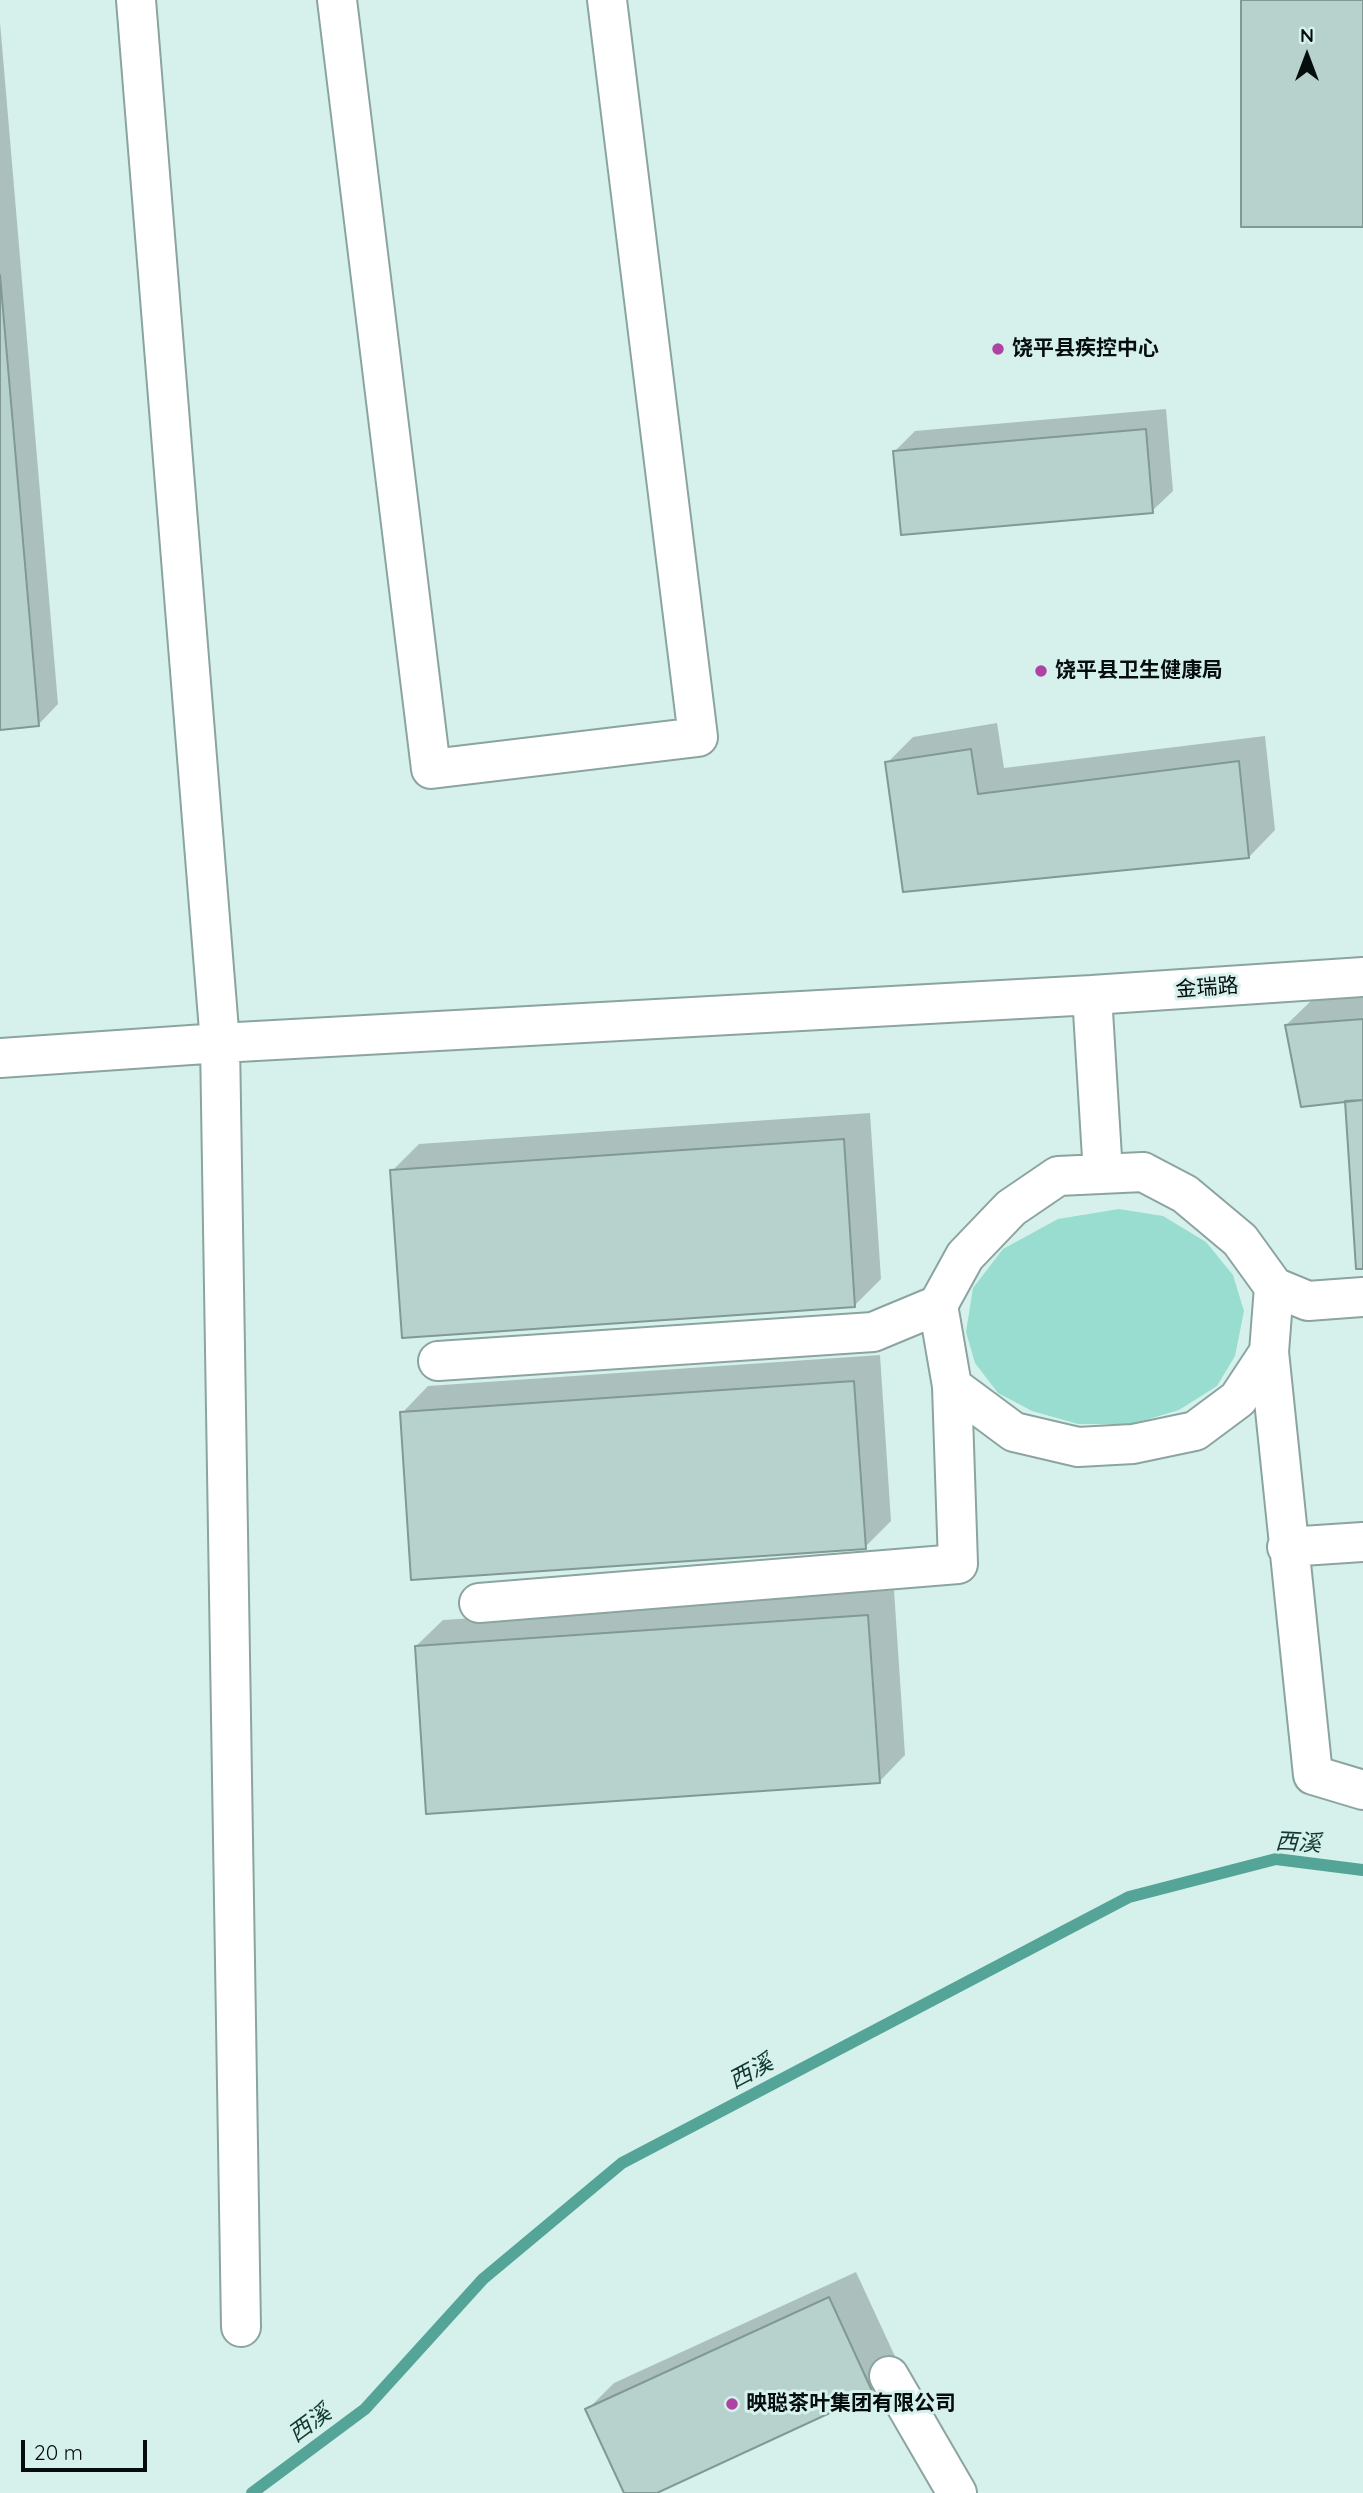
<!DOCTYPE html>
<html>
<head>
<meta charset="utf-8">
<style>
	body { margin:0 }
	#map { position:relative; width:1363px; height:2493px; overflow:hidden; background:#d6f1ec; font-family:Quicksand,sans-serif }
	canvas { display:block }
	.north { position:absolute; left:1272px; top:21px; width:70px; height:70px; -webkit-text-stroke:5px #d6f1ec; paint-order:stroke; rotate:0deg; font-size:19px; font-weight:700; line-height:28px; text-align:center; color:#060e0d }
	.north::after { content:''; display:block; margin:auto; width:24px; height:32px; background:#060e0d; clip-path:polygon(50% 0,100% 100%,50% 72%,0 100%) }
	.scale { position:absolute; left:21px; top:2440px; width:126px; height:32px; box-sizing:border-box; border:4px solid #060e0d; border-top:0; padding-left:9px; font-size:21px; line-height:24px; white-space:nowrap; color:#060e0d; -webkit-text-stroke:5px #d6f1ec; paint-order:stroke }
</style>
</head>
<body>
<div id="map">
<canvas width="1363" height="2493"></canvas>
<div class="north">N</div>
<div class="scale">20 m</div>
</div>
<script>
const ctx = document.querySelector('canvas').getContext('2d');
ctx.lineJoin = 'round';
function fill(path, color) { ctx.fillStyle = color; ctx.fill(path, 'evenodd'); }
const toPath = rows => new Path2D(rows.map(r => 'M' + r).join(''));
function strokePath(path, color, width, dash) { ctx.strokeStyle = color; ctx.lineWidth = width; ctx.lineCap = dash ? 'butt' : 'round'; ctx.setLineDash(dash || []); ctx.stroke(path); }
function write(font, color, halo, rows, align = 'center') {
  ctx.font = font + ' Quicksand,"Noto Sans SC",sans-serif'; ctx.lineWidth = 6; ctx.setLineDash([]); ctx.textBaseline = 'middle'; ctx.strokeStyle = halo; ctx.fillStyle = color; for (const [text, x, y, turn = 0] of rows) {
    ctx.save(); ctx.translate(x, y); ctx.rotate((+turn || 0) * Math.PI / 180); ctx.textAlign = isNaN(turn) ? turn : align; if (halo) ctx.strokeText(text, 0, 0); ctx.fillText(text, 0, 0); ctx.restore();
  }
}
fill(toPath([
	[1119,1209,1163,1216,1206,1242,1233,1275,1244,1311,1235,1356,1217,1386,1179,1410,1132,1424,1078,1424,1032,1411,998,1393,975,1363,966,1332,973,1288,1003,1249,1058,1219]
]), '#99dcd0');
fill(toPath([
	[0,22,58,704,38,725,0,728],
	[1166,409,1173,491,1152,511,894,452,915,431],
	[997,723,1004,768,1265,736,1275,830,1249,857,905,890,887,763,913,737],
	[1363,995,1363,1267,1346,1099,1286,1025,1313,999],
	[870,1113,881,1279,855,1305,392,1171,419,1144],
	[880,1355,891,1521,865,1547,402,1413,428,1386],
	[894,1590,905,1755,879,1782,416,1646,443,1620],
	[856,2272,899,2365,872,2391,652,2493,626,2493,587,2410,614,2383]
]), '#0003');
strokePath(toPath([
	[252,2493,365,2409,483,2279,622,2163,1129,1897,1276,1859,1363,1870]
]), '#54a497', 12);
const building = toPath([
	[1241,0,1363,0,1363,227,1241,227,1241,0],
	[0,275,39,726,0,730,0,275],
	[1146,429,1153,513,901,535,893,451,1146,429],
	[971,749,978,794,1239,761,1249,858,903,892,885,762,971,749],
	[1363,1019,1363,1100,1301,1107,1285,1025,1363,1019],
	[1363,1100,1363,1269,1356,1269,1345,1101,1363,1100],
	[844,1139,855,1307,402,1338,390,1170,844,1139],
	[854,1381,866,1549,411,1580,400,1412,854,1381],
	[868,1615,880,1783,426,1814,415,1646,868,1615],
	[829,2297,873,2393,657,2493,624,2493,585,2409,829,2297]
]);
fill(building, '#b7d1cc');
strokePath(building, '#809994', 2);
const minor = toPath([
	[136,0,220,1043,241,2327],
	[337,0,431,769,698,737,607,0],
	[0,1058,220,1043,1092,995],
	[1143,1172,1185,1194,1240,1240,1274,1287,1269,1352,1238,1399,1195,1431,1133,1444,1078,1447,1014,1432,952,1386,938,1305,965,1256,1011,1208,1058,1176,1143,1172],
	[1103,1174,1092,995,1363,977],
	[1274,1287,1308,1301,1363,1297],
	[1269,1352,1313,1775,1363,1790],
	[438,1361,873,1332,938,1305],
	[1287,1547,1363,1542],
	[479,1603,958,1564,952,1386],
	[889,2376,957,2493]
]);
strokePath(minor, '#8ba49f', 42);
strokePath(minor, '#fff', 38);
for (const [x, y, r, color] of [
	[998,349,7,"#af43a3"],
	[1041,671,7,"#af43a3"],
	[732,2404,7,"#af43a3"]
]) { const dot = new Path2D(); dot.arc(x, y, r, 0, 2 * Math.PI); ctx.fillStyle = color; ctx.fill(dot); strokePath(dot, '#d6f1ec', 2.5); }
write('bold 21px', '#060e0d', '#d6f1ec', [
	["饶平县疾控中心",1012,349],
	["饶平县卫生健康局",1055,671],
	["映聪茶叶集团有限公司",746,2404]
], 'left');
write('21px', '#060e0d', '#d6f1ec', [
	["金瑞路",1207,988,-4]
]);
write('italic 23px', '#123933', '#d6f1ec', [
	["西溪",1298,1843,3],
	["西溪",751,2072,-28],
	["西溪",310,2424,-36]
]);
</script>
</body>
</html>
